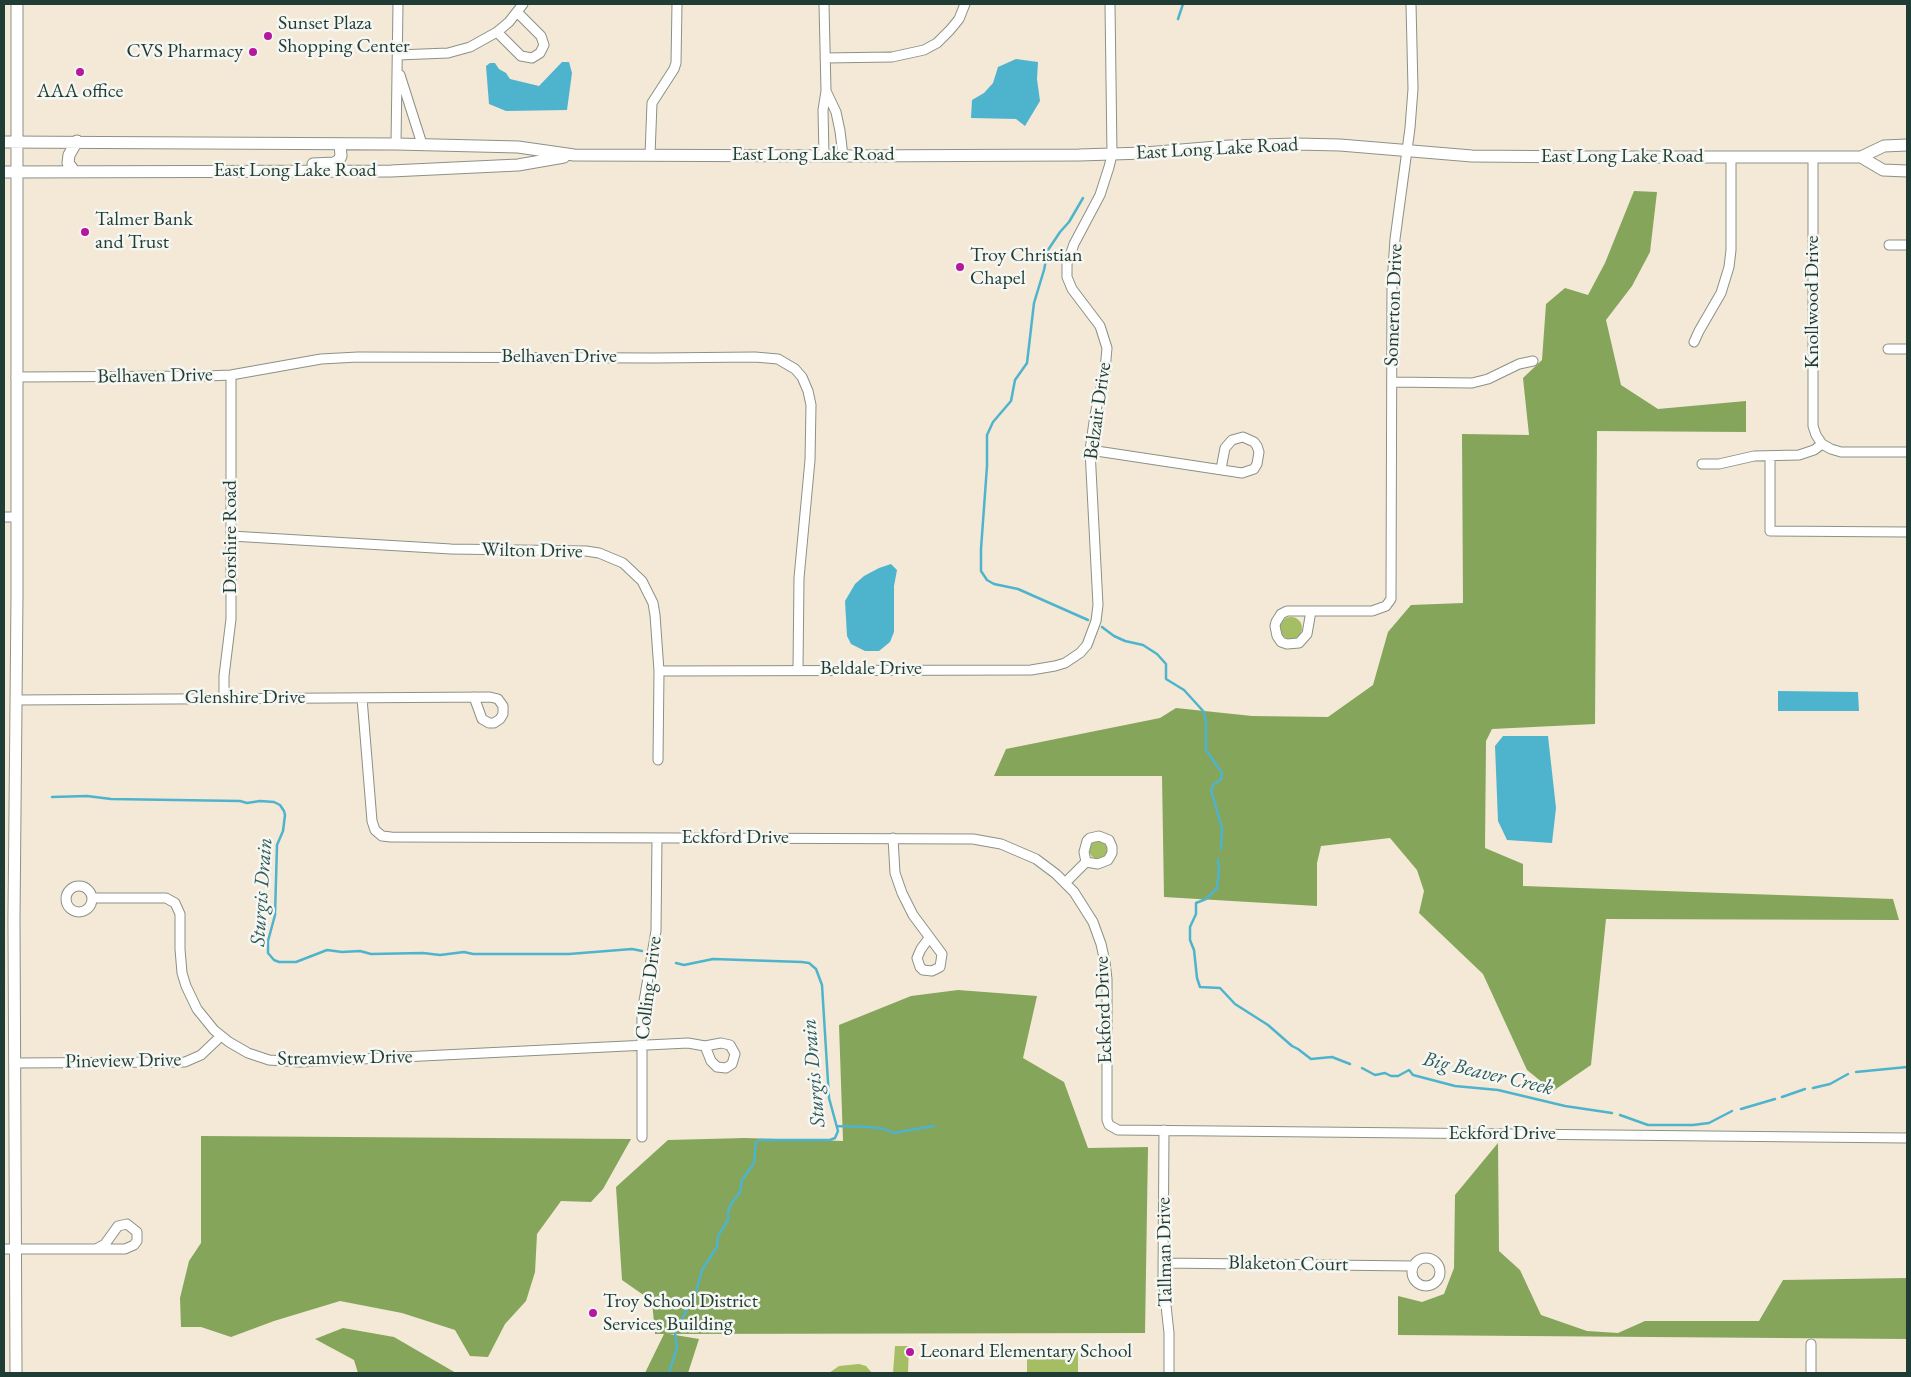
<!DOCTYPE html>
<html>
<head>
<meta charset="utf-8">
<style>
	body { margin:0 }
	#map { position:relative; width:1911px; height:1377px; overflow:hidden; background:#f4e8d7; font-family:"EB Garamond",serif }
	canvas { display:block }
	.frame { position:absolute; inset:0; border:5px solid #1f3d34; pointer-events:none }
</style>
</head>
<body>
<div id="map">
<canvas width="1911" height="1377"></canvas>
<div class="frame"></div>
</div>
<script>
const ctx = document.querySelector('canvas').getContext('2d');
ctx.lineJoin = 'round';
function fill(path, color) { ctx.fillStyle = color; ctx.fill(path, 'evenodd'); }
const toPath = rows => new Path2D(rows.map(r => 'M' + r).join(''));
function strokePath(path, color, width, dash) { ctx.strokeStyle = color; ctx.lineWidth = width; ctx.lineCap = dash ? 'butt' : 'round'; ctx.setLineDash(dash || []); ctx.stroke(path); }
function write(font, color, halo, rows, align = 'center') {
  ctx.font = font + ' "EB Garamond",serif'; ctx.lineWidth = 5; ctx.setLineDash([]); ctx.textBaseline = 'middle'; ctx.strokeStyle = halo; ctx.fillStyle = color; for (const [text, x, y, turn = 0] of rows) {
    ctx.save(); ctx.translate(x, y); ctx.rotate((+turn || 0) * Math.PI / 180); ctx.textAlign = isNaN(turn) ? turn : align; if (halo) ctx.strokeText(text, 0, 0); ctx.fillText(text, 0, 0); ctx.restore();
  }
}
fill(toPath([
	'1280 628a11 11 0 1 1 22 0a11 11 0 1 1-22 0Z',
	'1089 850a9 9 0 1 1 18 0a9 9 0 1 1-18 0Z',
	[895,1346,909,1346,908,1373,893,1373],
	[1034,1350,1078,1351,1078,1373,1027,1372,1027,1354,1030,1351],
	[859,1364,866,1366,872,1373,829,1373,839,1366]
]), '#a5be64');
fill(toPath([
	[1634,191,1657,192,1650,252,1632,286,1606,320,1621,385,1658,409,1746,401,1746,432,1597,431,1595,724,1492,729,1486,741,1485,848,1523,864,1523,886,1893,899,1899,920,1606,919,1591,1065,1553,1091,1527,1070,1483,974,1419,913,1424,891,1417,870,1390,838,1321,846,1317,863,1317,906,1164,897,1162,776,994,776,1006,749,1160,718,1176,708,1252,716,1328,717,1373,685,1388,632,1411,605,1463,603,1462,434,1529,435,1523,378,1542,360,1546,304,1565,288,1588,295,1605,263],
	[958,990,1037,996,1023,1058,1064,1082,1088,1148,1148,1147,1145,1333,669,1334,699,1339,688,1373,645,1373,664,1334,655,1334,652,1301,622,1280,616,1187,668,1140,745,1138,843,1141,839,1025,911,996],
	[201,1136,631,1139,603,1189,591,1202,561,1201,537,1234,535,1272,526,1301,505,1324,488,1357,470,1356,455,1330,402,1313,340,1301,274,1321,231,1337,201,1327,181,1327,180,1298,189,1261,201,1243],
	[1498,1143,1499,1251,1520,1270,1541,1315,1587,1331,1618,1333,1645,1321,1759,1321,1783,1280,1907,1278,1907,1339,1398,1335,1398,1296,1422,1302,1444,1294,1454,1268,1455,1195],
	[343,1328,394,1337,456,1373,358,1373,354,1360,315,1339]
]), '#84a55a');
fill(toPath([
	[1016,59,1038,62,1037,79,1040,101,1025,126,1016,119,971,118,972,100,984,93,993,83,998,67],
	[562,62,569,62,572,73,567,110,506,111,489,104,486,66,490,63,495,63,499,69,506,73,510,79,539,86],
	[891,564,897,570,894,586,894,632,890,642,879,651,865,651,851,644,847,636,845,601,855,584,864,576,879,568],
	[1778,691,1858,692,1859,711,1778,711],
	[1503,736,1548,736,1556,808,1552,843,1507,840,1498,821,1495,746]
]), '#4eb4cd');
strokePath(toPath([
	[1178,19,1183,4],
	[1083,198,1069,222,1060,232,1048,250,1044,270,1034,303,1027,363,1015,380,1011,401,993,422,987,435,987,466,981,549,981,571,987,580,994,584,1018,589,1088,620],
	[1102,627,1114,636,1125,641,1143,645,1157,654,1166,664,1166,679,1184,690,1204,712,1206,723,1206,750,1222,773,1221,779,1214,784,1211,790,1222,828,1221,849],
	[52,797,87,796,111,799,240,801,247,803,260,801,274,802,280,805,284,811,285,815,283,831,277,845,275,915,268,941,268,953,274,960,279,962,296,962,327,950,342,952,360,951,371,954,423,953,440,955,464,952,473,954,569,954,632,949,642,951],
	[1218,859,1219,870,1217,888,1206,899,1196,903,1196,914,1190,927,1190,940,1194,950,1197,978,1200,987,1220,988,1235,1004,1268,1025,1292,1046,1298,1049,1311,1059,1332,1057,1350,1064],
	[1362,1068,1375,1075,1385,1073,1391,1076,1398,1076,1409,1070,1413,1075,1455,1086,1498,1090,1565,1106,1612,1113],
	[1856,1072,1907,1067],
	[1813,1088,1830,1084,1848,1074],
	[1782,1097,1805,1089],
	[1741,1109,1775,1099],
	[1620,1115,1648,1125,1693,1125,1709,1123,1732,1111],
	[837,1126,869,1127,885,1129,893,1133,934,1126],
	[669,1373,677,1348,675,1333,696,1292,702,1270,717,1247,718,1236,728,1220,728,1212,731,1204,740,1192,742,1180,754,1163,756,1142,760,1140,830,1140,835,1138,838,1131,829,1098,822,985,816,969,809,963,802,962,713,959,684,965,676,963]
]), '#4eb4cd', 2.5);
const minor = toPath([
	[824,4,826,91],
	[497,32,521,56,532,58,540,53,544,45,541,36,517,12],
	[398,55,448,53,470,47,497,32,509,22,523,4],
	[825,58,892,57,924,50,937,43,950,30,959,19,965,4],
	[400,75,422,144],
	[396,144,398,4],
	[650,155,652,103,674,69,676,63,677,4],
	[824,155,823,110,826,91,836,112,840,131,843,156],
	[1813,157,1813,426,1816,435,1822,444,1831,449,1841,452,1907,452],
	[1889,245,1907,245],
	[1694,342,1699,331,1721,293,1729,267,1731,250,1731,157],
	[1888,349,1907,349],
	[16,377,207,376,231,375,321,359,358,357,655,358,755,357,778,359,795,369,802,377,808,391,811,405,810,460,799,578,798,669],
	[1392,382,1472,383,1488,379,1519,364,1533,361],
	[1090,450,1242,473,1254,469,1257,464,1259,452,1257,446,1254,442,1243,437,1232,440,1225,448,1221,469],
	[1770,456,1770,531,1907,532],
	[1702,464,1719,464,1754,456,1799,455,1814,450,1822,444],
	[4,517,17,517],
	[231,536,451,549,586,551,599,553,623,563,642,581,653,603,655,615,659,671,658,760],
	[1311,611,1307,634,1299,643,1287,644,1281,642,1277,636,1275,626,1276,622,1281,614,1287,611,1372,611,1386,606,1391,599,1392,284,1395,239,1410,128,1413,89,1411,4],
	[659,671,1031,670,1055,666,1065,663,1080,653,1087,645,1096,621,1098,605,1090,450,1095,415,1105,370,1107,348,1100,326,1072,289,1067,277,1067,264,1074,244,1100,195,1109,167,1112,155,1110,4],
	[362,698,372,821,375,830,382,836,391,837,973,839,1001,844,1036,859,1056,874,1074,892,1093,922,1101,944,1105,962,1107,979,1107,1120,1109,1125,1118,1130,1907,1138],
	[224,699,224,676,231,619,231,375],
	[16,700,490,697,498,699,503,706,503,714,500,719,494,723,489,723,482,719,474,697],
	[893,838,895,873,902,893,913,915,942,954,940,967,932,971,923,970,920,967,917,958,921,949,929,938],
	[1065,883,1086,862,1098,864,1108,860,1112,853,1112,847,1109,840,1099,836,1090,838,1087,841,1084,852,1086,862],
	'66 899a13 13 0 1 1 26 0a13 13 0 1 1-26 0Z',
	[92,898,166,898,175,903,180,914,180,949,182,973,186,986,197,1009,214,1030,229,1042,248,1053,269,1060,300,1062,688,1043,705,1046,711,1061,717,1067,726,1068,732,1064,735,1054,730,1045,721,1043,705,1046],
	[15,1063,185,1062,201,1055,221,1036],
	[1164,1130,1163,1278,1169,1333,1169,1373],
	[642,1137,642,1013,656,931,657,838],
	[4,1249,125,1249,134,1245,137,1241,137,1232,127,1224,118,1226,105,1244,96,1249],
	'1412 1272a14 14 0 1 1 28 0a14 14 0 1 1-28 0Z',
	[1164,1263,1412,1266],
	[1811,1373,1811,1344]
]);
const secondary = toPath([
	[4,142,396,144,518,147,574,155,843,156,1079,155,1145,153,1229,146,1296,144,1340,145,1472,156,1590,157,1861,157,1884,146,1907,145],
	[1861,157,1883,170,1907,171],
	[313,164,334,163,339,160,341,156,340,144],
	[74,171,68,163,69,155,77,141],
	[4,172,391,171,518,165,564,157],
	[16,1373,14,919,17,596,17,4]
]);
strokePath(minor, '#8a9286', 11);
strokePath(secondary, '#8a9286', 13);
strokePath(minor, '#fff', 9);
strokePath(secondary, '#fff', 11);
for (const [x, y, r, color] of [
	[268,36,5,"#b5179e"],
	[253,52,5,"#b5179e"],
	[80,72,5,"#b5179e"],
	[85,232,5,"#b5179e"],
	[960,267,5,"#b5179e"],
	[593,1313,5,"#b5179e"],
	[910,1352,5,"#b5179e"]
]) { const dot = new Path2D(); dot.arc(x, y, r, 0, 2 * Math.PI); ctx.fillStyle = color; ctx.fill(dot); strokePath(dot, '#f6f6f2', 2); }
write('20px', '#1f3d34', '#f6f6f2', [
	["Sunset Plaza",278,24],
	["Shopping Center",278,47],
	["CVS Pharmacy",243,52,"right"],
	["AAA office",80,92,"center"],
	["Talmer Bank",95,220],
	["and Trust",95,243],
	["Troy Christian",970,256],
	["Chapel",970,279],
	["Troy School District",603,1302],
	["Services Building",603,1325],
	["Leonard Elementary School",920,1352]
], 'left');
write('20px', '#1f3d34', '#f6f6f2', [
	["East Long Lake Road",1217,149,-3],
	["East Long Lake Road",813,155],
	["East Long Lake Road",1622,157],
	["East Long Lake Road",295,171],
	["Knollwood Drive",1813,302,-90],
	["Somerton Drive",1394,305,-88],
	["Belhaven Drive",559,357],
	["Belhaven Drive",155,376,-1],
	["Belzair Drive",1098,411,-82],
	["Dorshire Road",231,537,-90],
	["Wilton Drive",532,551,1],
	["Beldale Drive",871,669],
	["Glenshire Drive",245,698],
	["Eckford Drive",735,838],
	["Colling Drive",649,988,-83],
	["Eckford Drive",1104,1010,-92],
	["Streamview Drive",345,1058,-1],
	["Pineview Drive",123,1061,-1],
	["Eckford Drive",1502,1134],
	["Tallman Drive",1165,1252,-91],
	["Blaketon Court",1288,1264,1]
]);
write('italic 21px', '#2b5b5a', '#f6f6f2', [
	["Sturgis Drain",262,892,-86],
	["Sturgis Drain",814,1073,-95],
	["Big Beaver Creek",1488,1074,13]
]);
</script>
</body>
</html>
